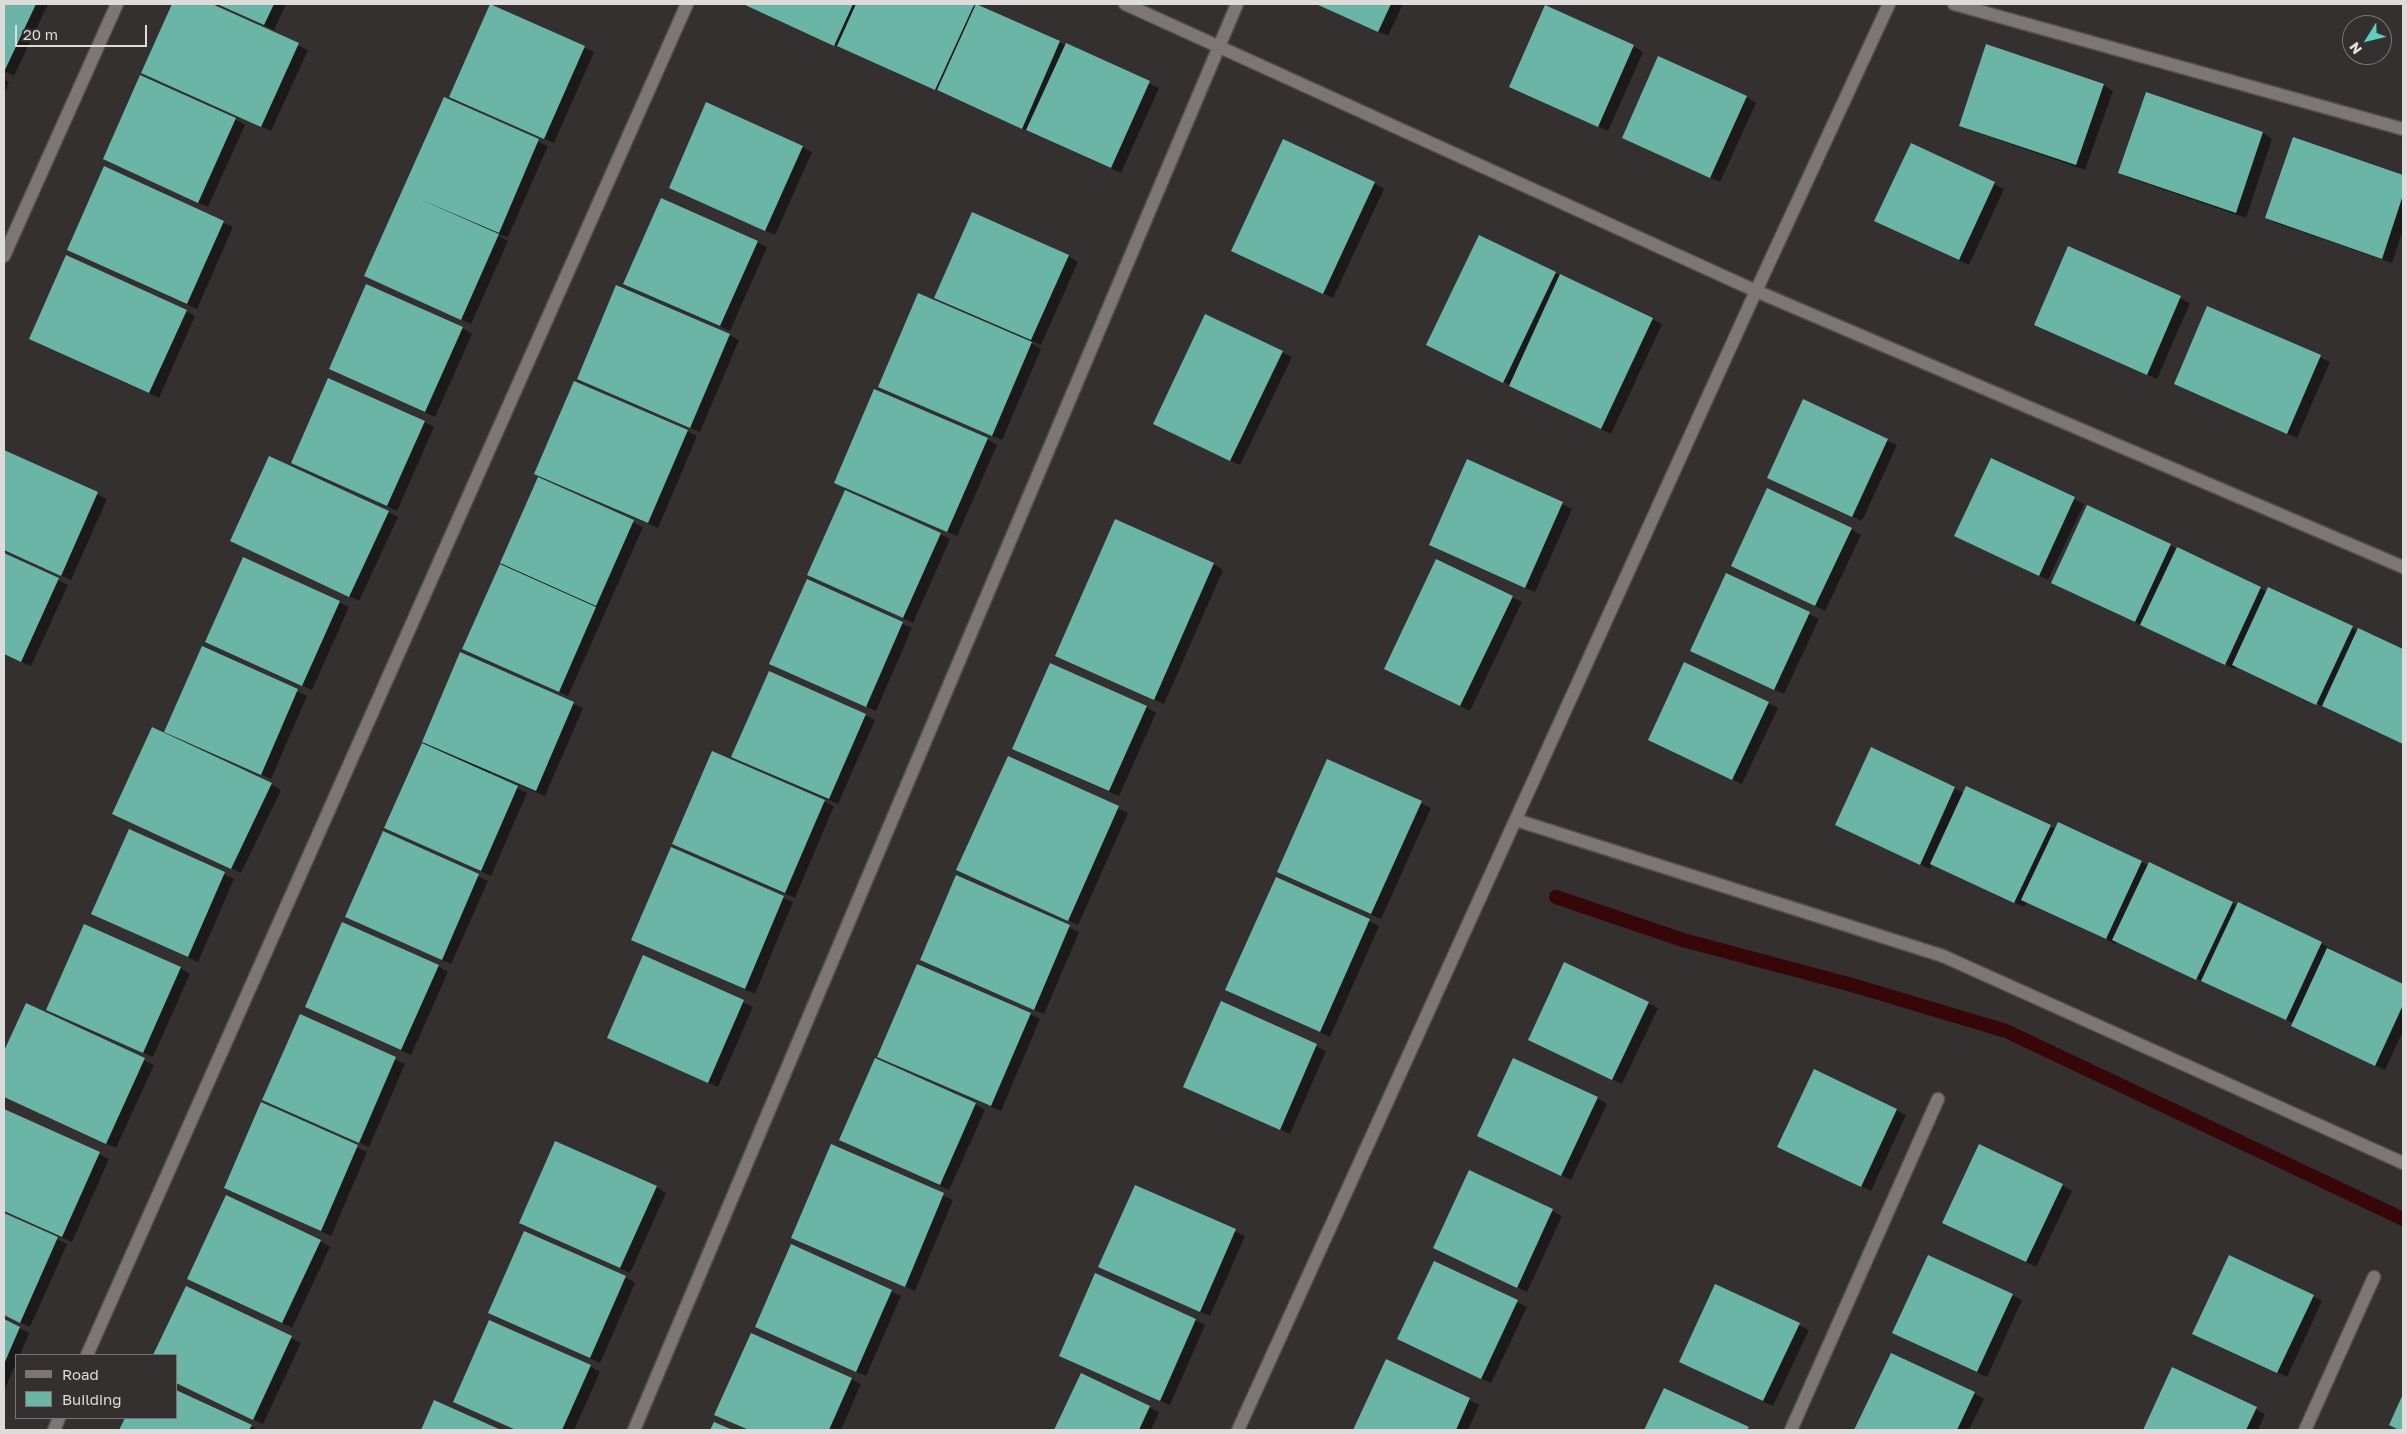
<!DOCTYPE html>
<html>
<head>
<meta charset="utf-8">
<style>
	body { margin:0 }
	#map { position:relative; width:2407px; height:1434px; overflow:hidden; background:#343030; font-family:"Golos Text",sans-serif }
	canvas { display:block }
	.frame { position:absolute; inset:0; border:5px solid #dedcdb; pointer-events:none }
	.legend { position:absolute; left:15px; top:1354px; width:162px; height:65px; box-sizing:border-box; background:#343030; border:1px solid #787574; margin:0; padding:6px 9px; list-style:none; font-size:15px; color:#dedcdb }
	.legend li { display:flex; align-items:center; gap:10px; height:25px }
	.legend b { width:25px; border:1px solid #787574 }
	.north { position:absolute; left:2342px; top:15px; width:50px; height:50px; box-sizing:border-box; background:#343030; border:1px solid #787574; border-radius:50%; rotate:234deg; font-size:14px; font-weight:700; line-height:20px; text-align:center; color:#dedcdb }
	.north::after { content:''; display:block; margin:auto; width:18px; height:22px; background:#5ccebb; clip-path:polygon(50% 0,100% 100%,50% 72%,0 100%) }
	.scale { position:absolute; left:15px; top:25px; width:132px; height:22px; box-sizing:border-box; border:2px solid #dedcdb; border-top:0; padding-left:6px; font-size:15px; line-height:18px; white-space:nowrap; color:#dedcdb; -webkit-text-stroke:4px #343030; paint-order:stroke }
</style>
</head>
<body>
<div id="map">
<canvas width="2407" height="1434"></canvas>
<div class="frame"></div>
<ul class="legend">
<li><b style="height:6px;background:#7c7776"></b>Road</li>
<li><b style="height:14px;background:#6bb5a7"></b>Building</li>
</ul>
<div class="north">N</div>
<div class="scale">20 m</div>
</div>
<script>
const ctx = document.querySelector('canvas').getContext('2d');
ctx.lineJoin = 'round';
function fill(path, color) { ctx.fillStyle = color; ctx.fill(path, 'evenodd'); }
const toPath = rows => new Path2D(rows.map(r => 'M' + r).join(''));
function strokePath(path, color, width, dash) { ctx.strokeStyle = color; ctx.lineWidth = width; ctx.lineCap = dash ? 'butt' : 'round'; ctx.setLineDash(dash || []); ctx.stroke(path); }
fill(toPath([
	[4,4,48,4,14,76,4,71],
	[174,4,209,4,308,50,271,131,143,72],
	[217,4,286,4,274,30],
	[744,4,967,4,976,8,977,5,1159,88,1121,173],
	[1316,4,1403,4,1388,36],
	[491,5,594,52,554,143,461,102],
	[1633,46,1643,52,1608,131,1511,87],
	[4,79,9,82,4,94],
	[2103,85,2113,91,2085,170,1970,130,1960,125],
	[2147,93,2263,133,2272,139,2246,218,2130,178,2120,173],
	[1746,97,1756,103,1720,182,1624,138],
	[445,99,548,146,508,237,495,234,508,241,471,324,366,276],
	[235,119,245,125,208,207,104,159],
	[2293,139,2403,176,2403,229,2392,263,2276,223,2266,218],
	[1911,144,2004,189,1969,265,1885,226],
	[802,147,812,152,775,235,680,193],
	[105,168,233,227,197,309,78,255],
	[1374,183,1384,189,1333,298,1242,256],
	[1479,237,1662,324,1611,434,1437,350],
	[757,242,767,247,730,331,634,289],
	[2069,248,2190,303,2157,379,2045,330],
	[1068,256,1078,262,1041,345,945,303],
	[2208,307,2330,362,2297,438,2175,383],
	[186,311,195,316,159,398,40,344],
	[462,328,472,334,435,417,330,369],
	[729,335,739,340,700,432,578,378],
	[1031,343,1041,349,1002,440,890,392],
	[1282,352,1292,357,1240,465,1164,429],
	[1804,401,1897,445,1862,521,1778,483],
	[424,422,434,427,397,511,292,462],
	[687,431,697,436,658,528,536,474],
	[987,439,997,445,957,536,845,488],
	[4,451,107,499,71,580,4,550],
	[1991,459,2084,504,2048,580,1966,541],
	[1467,461,1572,509,1535,592,1440,550],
	[538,479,643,527,568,696,464,648],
	[2088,506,2267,592,2403,650,2403,744,2236,666,2235,669,2062,588],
	[388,512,398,517,359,601,231,541],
	[1851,529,1861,535,1825,611,1733,566],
	[940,534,950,539,913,623,808,574],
	[4,554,68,585,31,666,4,654],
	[1437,561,1522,602,1470,711,1385,669],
	[1213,564,1223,570,1164,704,1057,656],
	[1727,574,1819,619,1784,694,1701,656],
	[807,580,912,628,876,711,780,669],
	[339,602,349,607,312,690,207,642],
	[203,648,307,696,271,779,175,737],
	[461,654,583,708,545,796,490,772,489,774,527,793,491,876,386,828],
	[1768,703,1778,708,1742,784,1659,745],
	[1146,707,1156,713,1119,796,1023,754],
	[865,715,875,720,838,804,743,762],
	[1872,749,1964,793,1967,787,2055,829,2141,862,2232,903,2321,943,2331,949,2330,951,2403,985,2403,1031,2385,1070,2300,1029,2293,1023,2117,942,2116,944,2027,902,2024,907,1932,864,1930,869,1836,825],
	[713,753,834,806,795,898,673,844],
	[1009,757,1128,813,1078,925,958,870],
	[271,784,281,790,241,873,124,819],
	[1421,803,1431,808,1381,919,1288,877],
	[130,830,234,879,198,962,93,914],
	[383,833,488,881,451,964,356,922],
	[672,849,793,902,755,994,633,940],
	[957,877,1079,932,1044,1014,931,965],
	[1277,878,1379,926,1330,1037,1236,995],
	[644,957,753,1007,718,1087,618,1043],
	[438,966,448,972,411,1055,306,1007],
	[180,968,190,974,153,1057,58,1015],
	[1221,1003,1326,1051,1290,1134,1194,1092],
	[1648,1003,1658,1008,1622,1084,1539,1045],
	[27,1004,154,1065,116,1148,4,1097,4,1054],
	[1030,1014,1040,1019,1001,1111,879,1057],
	[301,1016,405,1064,369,1147,263,1100],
	[1814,1071,1906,1115,1871,1191,1779,1147],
	[1597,1098,1607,1104,1571,1180,1488,1141],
	[262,1104,367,1152,331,1236,226,1187],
	[975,1104,985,1110,949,1190,840,1139],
	[4,1111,109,1159,72,1242,4,1211],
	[832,1146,953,1200,915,1291,802,1243],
	[1470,1171,1562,1216,1527,1292,1444,1253],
	[2062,1185,2072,1191,2036,1267,1953,1228],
	[1135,1186,1245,1236,1210,1316,1110,1272],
	[656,1187,666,1193,630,1273,521,1223],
	[4,1214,67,1244,30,1327,4,1315],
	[320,1241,330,1247,292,1328,198,1284],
	[792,1246,901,1296,866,1376,766,1332],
	[1929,1256,2022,1300,1987,1377,1903,1338],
	[1434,1262,1527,1307,1491,1383,1408,1344],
	[625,1277,635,1283,600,1363,490,1313],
	[1716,1286,1809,1330,1773,1406,1690,1367],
	[186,1288,301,1343,263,1424,176,1383,176,1355,154,1355],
	[2313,1296,2322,1301,2287,1377,2203,1339],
	[4,1320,29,1333,20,1355,16,1355,16,1363,4,1391],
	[1195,1320,1205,1325,1170,1405,1070,1361],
	[1387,1360,1479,1405,1468,1430,1354,1430],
	[590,1366,600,1372,574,1430,516,1430,455,1402],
	[2173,1369,2265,1414,2258,1430,2144,1430],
	[1082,1374,1159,1412,1151,1430,1056,1430],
	[851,1379,861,1384,841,1430,748,1430,716,1415],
	[1665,1390,1748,1428,1751,1430,1646,1430],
	[1974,1393,1984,1399,1969,1430,1856,1430],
	[435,1401,498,1430,422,1430],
	[127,1418,176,1418,251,1426,258,1430,121,1430]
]), '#0007');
strokePath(toPath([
	[1556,897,1683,940,1852,985,2006,1031,2403,1219]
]), '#370607', 14);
fill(toPath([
	[4,4,36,4,4,72],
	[172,4,212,4,299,43,261,127,141,73],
	[217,4,274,4,264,25],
	[490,4,585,46,544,139,449,97],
	[743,4,853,4,834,46],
	[856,4,970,4,974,5,935,90,837,46],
	[976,4,1060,41,1022,129,937,90],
	[1316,4,1391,4,1378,32],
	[1545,5,1634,45,1598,127,1509,87],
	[1066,43,1150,81,1111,168,1026,130],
	[1986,44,2104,84,2076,165,1959,126],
	[1658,56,1747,96,1710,178,1622,138],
	[140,75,236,118,198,203,103,159],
	[2146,92,2263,132,2236,213,2118,173],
	[444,97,539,139,499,233,417,198,499,234,461,320,364,276],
	[706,102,803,146,765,231,669,188],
	[2293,137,2403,175,2403,195,2382,259,2265,218],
	[1283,139,1375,182,1323,294,1231,251],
	[1911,143,1995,182,1959,260,1874,221],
	[104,166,224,221,187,304,67,250],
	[661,198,758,241,720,326,623,284],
	[972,212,1069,255,1031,340,934,298],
	[1479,235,1556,272,1503,383,1426,345],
	[2068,246,2181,296,2147,375,2034,325],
	[66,255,187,310,149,393,29,339],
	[1560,274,1653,318,1601,429,1509,386],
	[366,284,463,327,425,412,329,369],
	[616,285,730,334,690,428,577,379],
	[918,293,1032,342,992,436,878,387],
	[2207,306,2321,355,2287,434,2174,384],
	[1205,314,1283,351,1230,461,1153,424],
	[328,378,425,421,387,506,291,463],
	[574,381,688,430,648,523,534,474],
	[874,389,988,438,947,532,834,483],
	[1803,399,1888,439,1852,517,1767,478],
	[4,450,98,492,61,576,4,550],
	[269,456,389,511,349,597,230,541],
	[1991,458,2075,497,2039,576,1954,536],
	[1467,459,1563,502,1525,588,1429,545],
	[538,477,634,520,596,606,500,563],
	[1767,488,1852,528,1815,606,1731,566],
	[845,490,941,533,903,618,807,575],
	[2087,505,2171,544,2135,622,2051,583],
	[1115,519,1214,563,1154,700,1055,656],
	[2177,547,2261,587,2225,665,2140,625],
	[4,553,59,578,21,662,4,654],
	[243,557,340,601,302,686,205,642],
	[1436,559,1513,596,1460,706,1384,669],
	[500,564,596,607,559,692,462,649],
	[1726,573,1810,612,1774,690,1690,651],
	[807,579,903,622,866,707,769,664],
	[2268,587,2353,626,2316,705,2232,665],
	[2358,628,2403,649,2403,744,2322,706],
	[202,646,298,689,261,775,164,732],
	[460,652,574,702,536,791,422,742],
	[1684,662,1769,702,1732,780,1648,740],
	[1050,663,1147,706,1109,791,1012,749],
	[769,671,866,714,829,799,731,757],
	[152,727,272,783,231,869,112,814],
	[422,743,518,786,481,871,384,828],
	[1871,747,1955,787,1920,865,1835,825],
	[712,751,825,800,785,893,672,844],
	[1008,756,1119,806,1068,921,956,870],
	[1327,759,1422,801,1371,914,1277,872],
	[1966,786,2051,825,2014,903,1930,864],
	[2058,822,2142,861,2106,939,2021,900],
	[129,829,225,872,188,957,91,914],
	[383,831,479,874,442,960,345,917],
	[671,847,784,896,745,989,631,940],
	[2149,862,2233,902,2196,980,2112,940],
	[956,875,1070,925,1034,1010,920,960],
	[1276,877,1370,919,1320,1032,1225,990],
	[2238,902,2322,942,2286,1020,2201,981],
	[342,922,439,965,401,1050,305,1007],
	[84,924,181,967,143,1053,46,1010],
	[2327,948,2403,984,2403,1005,2375,1066,2291,1026],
	[643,955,744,1000,708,1083,607,1038],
	[1564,962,1649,1002,1612,1080,1528,1040],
	[917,964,1031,1013,991,1106,877,1057],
	[1221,1001,1317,1044,1280,1130,1183,1087],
	[26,1003,145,1058,106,1144,4,1097,4,1051],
	[300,1014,396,1057,359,1143,262,1100],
	[875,1058,976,1103,940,1185,839,1140],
	[1513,1058,1598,1097,1561,1176,1477,1136],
	[1814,1069,1897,1109,1861,1187,1777,1147],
	[261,1102,358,1145,321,1231,224,1188],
	[4,1109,100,1152,62,1237,4,1211],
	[555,1141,657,1186,620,1268,519,1223],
	[831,1144,944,1193,905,1287,791,1238],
	[1979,1144,2063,1184,2026,1262,1942,1223],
	[1469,1170,1553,1209,1517,1288,1433,1248],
	[1135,1185,1236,1229,1200,1312,1098,1267],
	[226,1195,321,1240,282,1323,187,1279],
	[4,1213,58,1237,20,1323,4,1315],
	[524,1231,626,1276,590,1358,488,1313],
	[791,1244,892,1290,856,1372,755,1327],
	[1928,1255,2013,1294,1977,1372,1892,1333],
	[2229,1255,2314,1295,2277,1373,2192,1334],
	[1434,1261,1518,1300,1481,1379,1397,1339],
	[1095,1273,1196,1319,1160,1401,1059,1356],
	[1715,1284,1800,1323,1763,1401,1679,1362],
	[186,1286,292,1336,253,1420,176,1383,176,1355,153,1355],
	[4,1319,20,1327,4,1364],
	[489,1320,591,1365,562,1430,516,1430,453,1402],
	[751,1333,852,1378,829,1430,749,1430,714,1415],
	[1891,1353,1975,1392,1957,1430,1854,1430],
	[1386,1359,1470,1398,1456,1430,1353,1430],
	[2172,1367,2257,1407,2246,1430,2143,1430],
	[1081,1373,1150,1406,1139,1430,1054,1430],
	[1664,1388,1749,1427,1747,1430,1644,1430],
	[176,1390,252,1425,249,1430,119,1430,125,1418,176,1418],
	[2403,1394,2403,1430,2399,1430,2389,1425],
	[434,1400,501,1430,421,1430],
	[714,1422,733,1430,710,1430]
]), '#6bb5a7');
const street = toPath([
	[1954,4,2403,129],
	[4,256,117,4],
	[1516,820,1943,956,2403,1163],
	[87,1355,687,4],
	[54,1430,59,1418],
	[634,1430,1237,4],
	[1238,1430,1756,291,1889,4],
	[1791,1430,1938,1099],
	[2305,1430,2374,1277]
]);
const secondary = toPath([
	[1125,4,1756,291,2403,567]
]);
strokePath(street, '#524f4f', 15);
strokePath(secondary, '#524f4f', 15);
strokePath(street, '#7c7776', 12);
strokePath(secondary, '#7c7776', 12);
</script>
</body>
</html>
